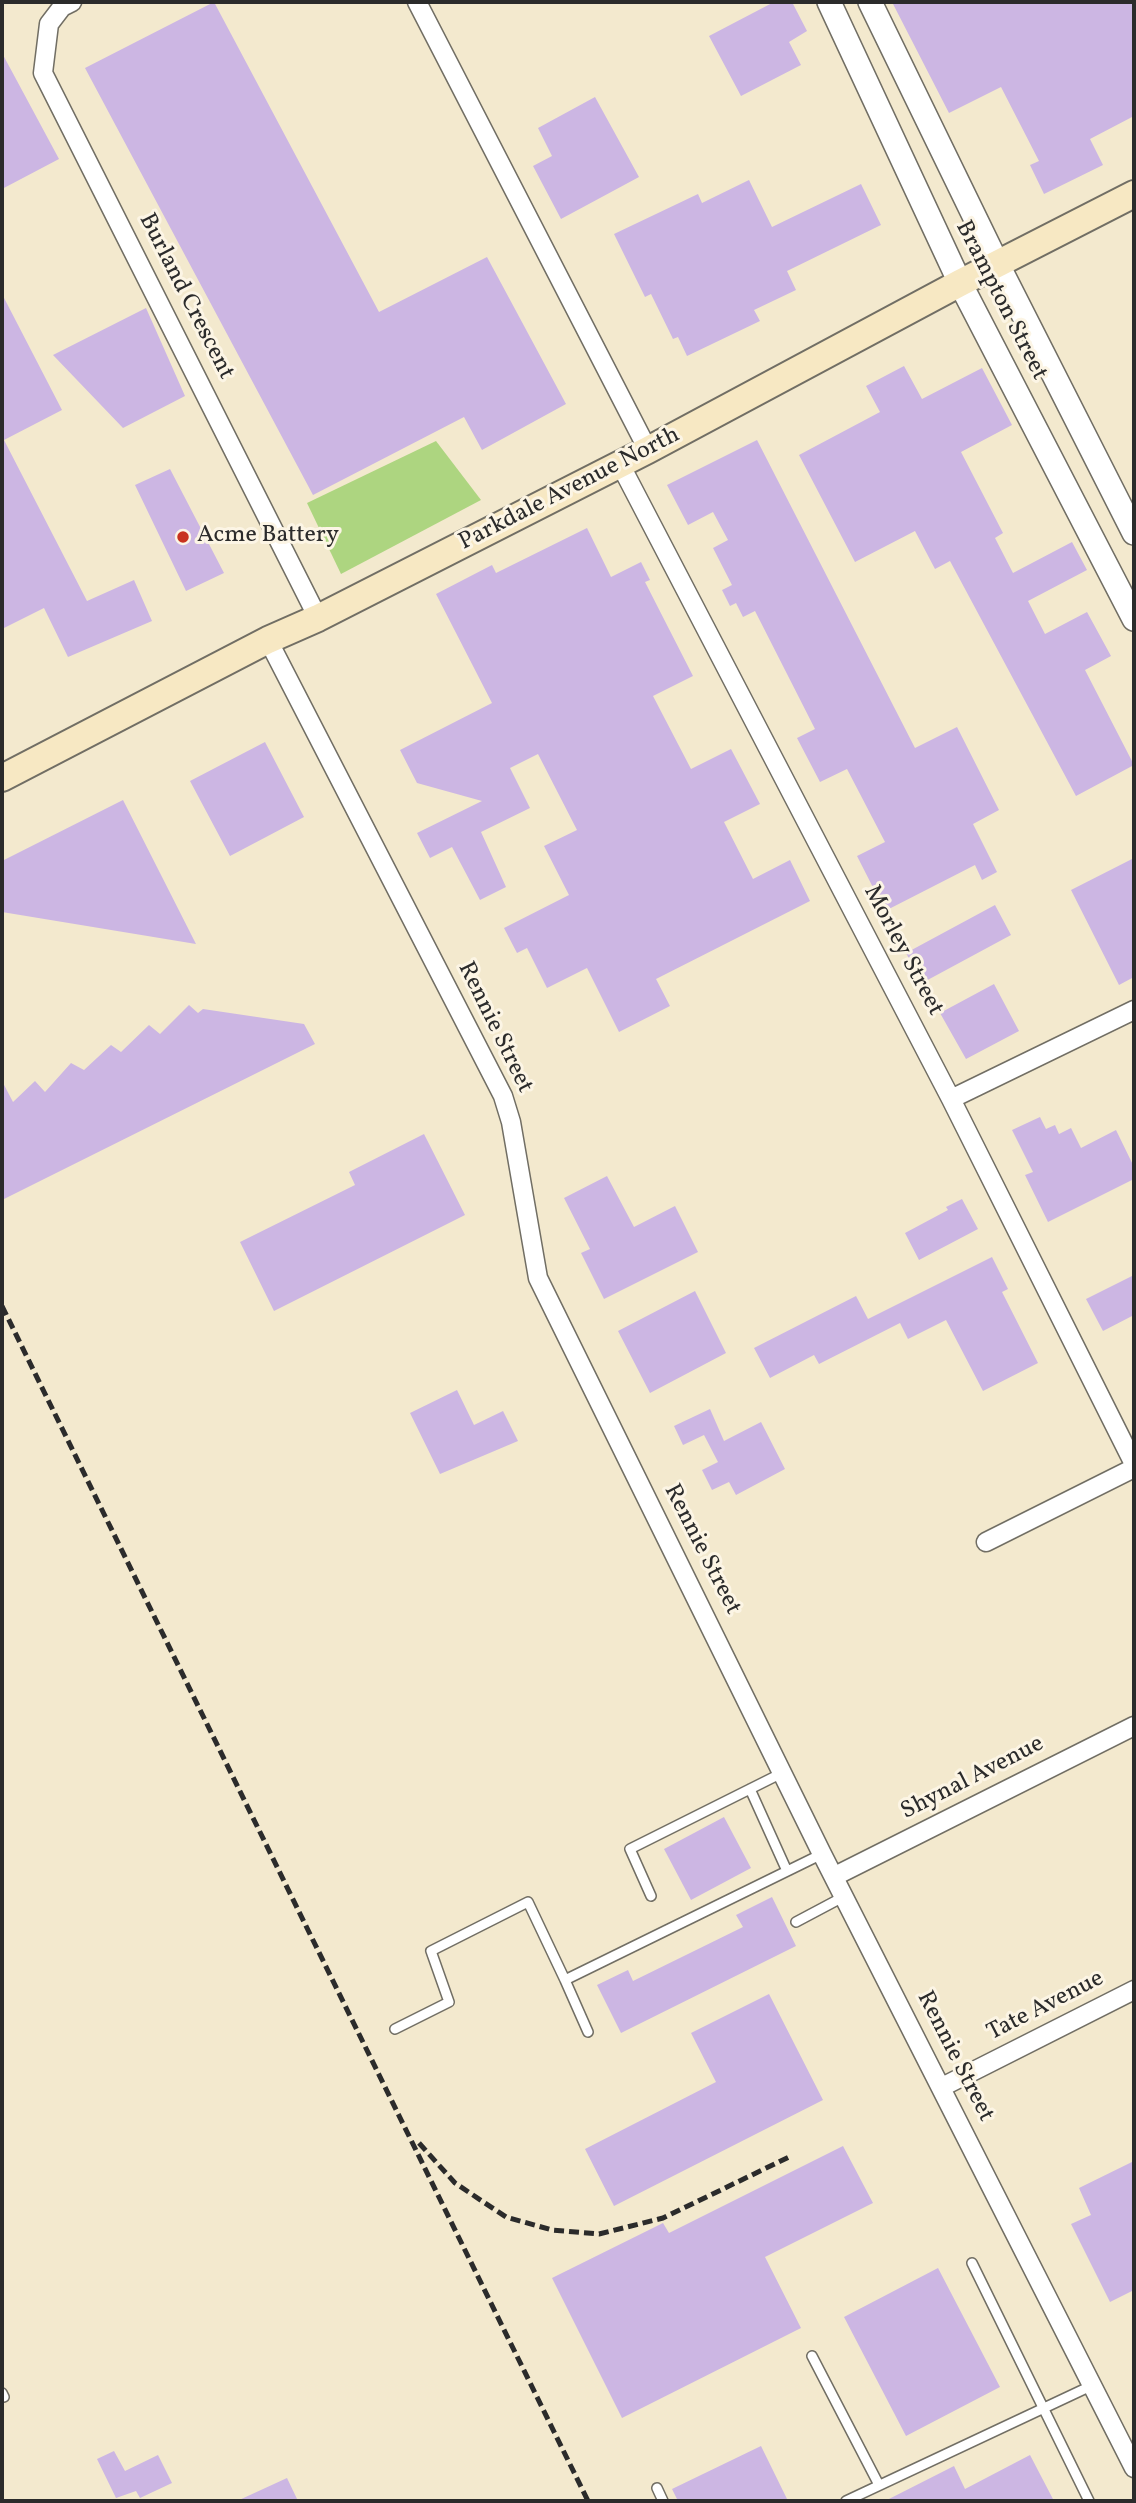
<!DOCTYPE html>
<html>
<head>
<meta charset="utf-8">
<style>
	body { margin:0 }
	#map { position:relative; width:1136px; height:2503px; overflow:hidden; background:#f3e9ce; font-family:Vollkorn,serif }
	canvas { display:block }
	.frame { position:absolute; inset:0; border:4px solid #2b2b2b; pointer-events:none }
</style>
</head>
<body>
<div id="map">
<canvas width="1136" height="2503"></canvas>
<div class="frame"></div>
</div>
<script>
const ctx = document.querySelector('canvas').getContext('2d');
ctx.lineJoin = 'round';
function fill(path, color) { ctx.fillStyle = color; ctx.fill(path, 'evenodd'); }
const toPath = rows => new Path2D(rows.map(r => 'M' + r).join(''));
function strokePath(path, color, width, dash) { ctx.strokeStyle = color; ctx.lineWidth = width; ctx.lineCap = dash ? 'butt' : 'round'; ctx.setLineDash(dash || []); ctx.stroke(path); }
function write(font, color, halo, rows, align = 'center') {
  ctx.font = font + ' Vollkorn,serif'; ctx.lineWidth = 6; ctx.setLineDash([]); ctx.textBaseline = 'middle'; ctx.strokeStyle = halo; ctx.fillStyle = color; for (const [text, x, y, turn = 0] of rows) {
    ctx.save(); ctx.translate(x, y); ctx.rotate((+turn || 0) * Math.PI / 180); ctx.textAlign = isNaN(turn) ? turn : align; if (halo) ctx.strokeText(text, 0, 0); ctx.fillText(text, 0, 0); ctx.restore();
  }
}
fill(toPath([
	[436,441,481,500,341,574,307,503]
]), '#add580');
fill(toPath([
	[214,2,379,312,487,257,566,404,482,450,464,417,313,495,85,68],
	[774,2,792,2,807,31,789,42,801,65,741,96,709,36],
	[892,2,1134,2,1134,116,1090,139,1103,165,1044,194,1030,165,1039,161,1001,87,949,113],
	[2,53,59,159,2,189],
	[595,97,639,177,561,219,533,166,552,156,538,128],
	[749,180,772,227,861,184,881,225,787,271,796,290,754,310,760,321,687,356,678,337,673,339,651,294,645,297,614,234,698,194,702,203],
	[2,294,62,410,4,440,87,601,134,580,152,621,68,657,44,608,2,629],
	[146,308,185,396,123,428,53,355],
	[904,366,922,399,982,368,1012,425,961,452,1003,533,995,538,1013,573,1072,542,1087,570,1028,601,1045,634,1087,612,1111,656,1085,670,1134,765,1076,796,950,561,935,569,915,531,855,562,799,455,880,412,866,386],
	[757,440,915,748,957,727,999,810,973,824,997,872,982,880,975,865,885,911,857,856,885,842,847,769,820,782,797,738,815,729,755,611,743,617,736,603,730,606,722,590,732,585,713,548,728,540,713,512,688,525,667,485],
	[170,469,224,573,186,591,135,485],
	[587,528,611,577,641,562,650,580,645,582,693,676,653,696,691,769,731,749,760,804,724,822,753,879,790,860,810,901,656,979,670,1006,619,1032,587,968,547,988,527,948,517,953,504,928,569,895,544,846,577,830,538,754,510,768,530,808,481,832,506,887,480,900,452,847,430,858,417,833,482,801,417,783,400,750,492,703,436,594,492,565,496,573],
	[265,742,304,817,230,856,190,781],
	[123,800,196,944,2,912,2,861],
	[1134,858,1134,977,1119,985,1071,890],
	[995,905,1011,935,922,983,906,953],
	[994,984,1019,1031,966,1059,940,1013],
	[189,1005,198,1013,203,1009,304,1024,315,1044,2,1200,2,1081,13,1102,35,1081,45,1092,71,1063,84,1070,111,1045,121,1052,149,1025,160,1034],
	[1040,1117,1046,1129,1055,1125,1059,1134,1071,1128,1081,1148,1116,1130,1134,1167,1134,1179,1048,1222,1025,1175,1033,1172,1012,1130],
	[424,1134,465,1215,274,1311,240,1242,355,1185,349,1172],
	[607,1176,634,1227,675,1206,698,1252,604,1299,581,1253,590,1249,564,1198],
	[962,1199,978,1229,919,1260,905,1233,948,1210,946,1207],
	[992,1257,1008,1289,1002,1292,1038,1363,983,1391,946,1320,908,1339,900,1323,819,1364,814,1355,770,1378,754,1348,856,1296,868,1319],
	[1134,1275,1134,1315,1103,1331,1086,1299],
	[695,1291,726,1353,650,1393,618,1331],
	[457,1390,474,1425,503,1411,518,1441,440,1474,410,1413],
	[710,1409,724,1441,761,1422,785,1469,736,1495,729,1482,712,1490,702,1470,718,1462,704,1435,683,1445,674,1426],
	[724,1817,751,1868,691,1900,664,1849],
	[772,1897,796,1946,621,2033,597,1985,628,1970,633,1981,743,1927,736,1915],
	[769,1994,823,2100,614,2206,585,2149,716,2082,691,2033],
	[843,2146,873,2203,765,2257,801,2328,622,2418,552,2278,663,2223,669,2233],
	[1134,2161,1134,2290,1110,2302,1071,2224,1091,2215,1079,2188],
	[938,2268,1000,2387,906,2436,844,2317],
	[761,2446,788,2501,678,2501,672,2489],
	[114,2451,125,2471,158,2455,172,2483,140,2498,136,2491,116,2498,97,2459],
	[1030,2455,1054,2501,885,2501,954,2466,965,2489],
	[287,2478,298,2501,237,2501]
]), '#ccb6e3');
const service = toPath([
	[750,1789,787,1871],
	[651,1896,630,1849,782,1773],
	[796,1922,845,1896],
	[565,1980,588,2032],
	[395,2029,449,2002,431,1951,528,1902,565,1980,822,1854],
	[972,2263,1089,2501],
	[812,2356,879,2485],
	[2,2393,4,2397],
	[657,2488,663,2501],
	[846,2501,1093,2385]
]);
const minor = toPath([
	[72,2,62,7,49,24,43,73,318,618],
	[417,2,648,450],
	[620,464,951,1099,1134,1464],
	[268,640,503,1096,511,1122,538,1278,822,1854,1134,2468],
	[951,1099,1134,1010],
	[986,1542,1134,1468],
	[835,1876,1134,1726],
	[942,2087,1134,1990]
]);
const tertiary = toPath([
	[829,2,960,283,1134,619],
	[870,2,998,265,1134,533]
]);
const secondary = toPath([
	[2,778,268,640,318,618,648,450,960,283,1134,194]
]);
strokePath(service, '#716e64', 12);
strokePath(minor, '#716e64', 21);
strokePath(tertiary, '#716e64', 26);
strokePath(secondary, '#716e64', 30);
strokePath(service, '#fff', 9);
strokePath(minor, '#fff', 18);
strokePath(tertiary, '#fff', 23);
strokePath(secondary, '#f7e8c3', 26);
strokePath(toPath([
	[2,1306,588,2501],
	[419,2143,455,2183,506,2217,552,2230,599,2234,663,2218,789,2157]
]), '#2b2b2b', 5, [10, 5]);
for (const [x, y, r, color] of [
	[183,537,7,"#c8321e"]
]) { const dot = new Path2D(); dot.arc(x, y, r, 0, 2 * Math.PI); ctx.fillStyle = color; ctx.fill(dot); strokePath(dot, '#fcf5e5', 2.5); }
write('24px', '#2b2b2b', '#fcf5e5', [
	["Burland Crescent",185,297,63],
	["Brampton Street",1000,301,63],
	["Parkdale Avenue North",570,490,-27],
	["Morley Street",902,951,62],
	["Rennie Street",494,1028,64],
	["Rennie Street",701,1550,63],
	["Shynal Avenue",973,1779,-27],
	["Tate Avenue",1046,2007,-27],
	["Rennie Street",954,2057,63]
]);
write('24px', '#2b2b2b', '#fcf5e5', [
	["Acme Battery",197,537]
], 'left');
</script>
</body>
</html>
